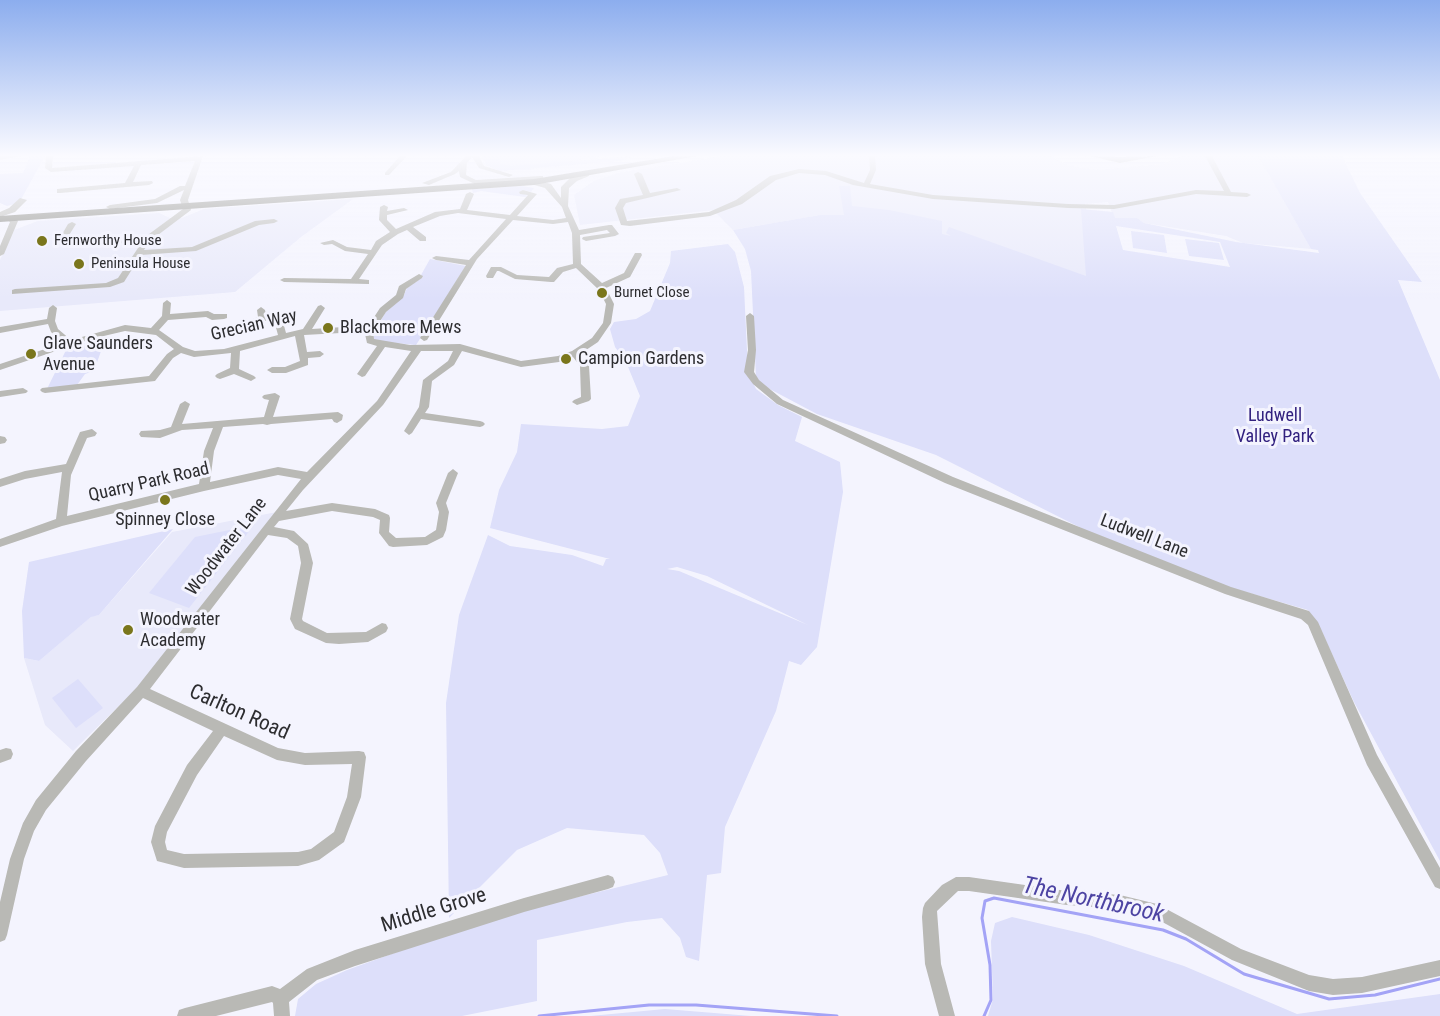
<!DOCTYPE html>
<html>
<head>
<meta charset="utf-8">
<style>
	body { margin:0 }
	canvas { display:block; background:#f4f4fe }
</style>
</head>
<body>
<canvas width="1440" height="1016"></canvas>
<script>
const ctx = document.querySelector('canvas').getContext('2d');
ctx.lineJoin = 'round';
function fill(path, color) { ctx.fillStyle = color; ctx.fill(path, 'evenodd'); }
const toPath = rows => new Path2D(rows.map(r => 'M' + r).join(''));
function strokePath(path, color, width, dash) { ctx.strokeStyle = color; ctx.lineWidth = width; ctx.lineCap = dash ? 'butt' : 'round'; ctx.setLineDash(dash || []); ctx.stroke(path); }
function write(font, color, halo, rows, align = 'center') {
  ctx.font = font + ' "Roboto Condensed",sans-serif'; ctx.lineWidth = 6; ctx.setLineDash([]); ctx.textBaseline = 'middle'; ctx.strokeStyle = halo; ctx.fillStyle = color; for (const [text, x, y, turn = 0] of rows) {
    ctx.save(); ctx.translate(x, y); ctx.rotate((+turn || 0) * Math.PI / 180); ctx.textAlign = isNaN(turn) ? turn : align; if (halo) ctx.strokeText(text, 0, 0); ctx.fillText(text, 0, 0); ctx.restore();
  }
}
fill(toPath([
	[482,156,600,156,528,170,499,170,483,160],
	[722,156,1050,156,1067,165,1095,170,1163,164,1183,156,1258,156,1311,249,1243,243,1226,236,1144,223,1137,218,1114,218,1108,202,1085,204,1091,232,1089,288,820,215,733,230,713,210,580,225,574,195,594,181,618,173],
	[353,199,301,237,235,292,0,311,0,260,14,230,38,221,159,213,170,218,182,218,204,209],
	[277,512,140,685,73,751,45,725,24,658,39,661,92,616,99,615,172,532]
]), '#e8e9fa');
fill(toPath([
	[30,156,45,156,19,203,7,206,0,203,0,174,23,173],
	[482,156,498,156,500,163,510,166,635,156,621,161,499,171,486,165],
	[1258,156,1342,156,1360,193,1422,282,1398,280,1440,380,1440,861,1354,702,1321,630,1308,610,1232,588,1097,536,936,455,817,414,764,386,756,377,751,271,745,249,733,230,820,215,844,215,839,186,850,186,852,206,889,210,942,221,942,234,951,236,946,233,949,227,1086,276,1081,209,1113,212,1115,218,1137,218,1144,223,1236,242,1319,253,1318,250,1311,249],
	[1116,226,1220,242,1230,267,1123,250],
	[522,186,534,188,531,192,523,190,527,196,525,197,481,191,473,193,472,189],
	[1131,231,1164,235,1167,253,1133,248],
	[1185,239,1219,243,1224,260,1189,256],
	[728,244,735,252,744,287,748,372,756,389,778,405,802,417,795,441,840,462,843,492,817,647,801,665,789,661,776,711,725,827,721,873,707,875,699,961,686,957,680,938,662,918,627,922,537,940,537,1001,462,1016,295,1016,298,999,316,984,347,970,442,936,537,907,668,875,660,853,644,835,567,828,517,850,449,918,446,703,459,615,488,535,510,546,572,555,603,566,606,559,610,559,490,528,499,490,517,452,521,424,602,429,628,426,640,396,626,362,615,347,610,329,614,322,636,319,650,311,670,263,671,251],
	[677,567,707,576,808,625,679,571,667,569],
	[430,259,466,266,416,345,375,341,372,337,385,313,404,295,407,288,423,277,421,275],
	[106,337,94,371,85,374,77,385,47,389,67,348],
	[254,525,189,608,149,593,195,537],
	[173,529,99,615,91,617,39,661,24,658,22,611,29,562],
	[78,679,103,708,76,728,52,698],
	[1012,917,1089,935,1184,966,1297,1014,1440,994,1440,1016,988,1016,993,999,991,941,995,923],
	[665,1009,751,1016,590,1016]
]), '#dddffa');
strokePath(toPath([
	[539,1016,649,1005,696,1005,837,1016],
	[984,1016,991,1000,990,965,982,918,985,901,994,898,1163,930,1186,939,1244,974,1329,999,1375,995,1440,979]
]), '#a3a3f6', 3);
fill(toPath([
	[0,156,22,156,0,160,0,156],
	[46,156,53,156,52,168,203,156,188,200,191,210,150,241,144,250,192,247,255,221,274,219,278,221,274,223,259,225,196,251,141,255,124,282,110,287,12,294,12,290,15,289,106,283,118,278,142,242,58,245,57,243,68,224,72,222,76,224,66,240,145,237,183,209,180,200,184,190,157,203,110,209,106,207,110,205,155,199,180,186,185,186,195,161,141,165,133,182,152,181,153,183,149,185,60,193,57,193,57,189,125,183,134,166,51,172,45,168,46,156],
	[400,156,407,156,389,175,385,175,385,173,400,156],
	[466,156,479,156,484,166,513,175,509,177,479,168,472,157,467,163,466,175,476,180,540,176,543,176,543,180,536,180,551,184,561,198,561,187,571,177,589,174,589,176,577,181,569,188,568,206,579,230,609,225,612,225,619,234,615,236,586,241,582,239,583,237,610,233,607,230,580,235,581,264,602,283,624,273,635,253,641,253,642,255,630,277,606,288,614,304,611,323,598,342,580,354,589,366,591,399,589,401,577,405,572,402,574,400,581,397,580,366,573,357,559,362,521,367,462,351,454,365,432,381,429,407,425,413,480,421,483,422,485,424,483,426,480,427,421,419,412,433,409,435,404,431,419,407,423,380,448,361,453,351,421,351,383,405,303,490,286,511,332,503,375,509,389,515,390,518,389,532,396,538,425,537,436,530,439,512,436,503,448,473,453,469,458,473,446,503,449,512,446,530,443,537,427,545,393,547,389,546,379,533,380,520,373,517,332,511,279,521,274,527,294,531,308,544,313,563,302,619,303,621,327,633,366,632,382,623,386,624,388,628,386,632,368,642,339,644,326,643,295,629,290,619,301,563,298,546,287,538,268,535,150,689,278,748,305,753,359,751,364,752,366,757,361,797,344,842,319,860,298,866,184,868,157,861,151,842,155,826,187,765,213,731,143,698,86,761,46,810,34,831,24,859,7,935,5,940,0,942,0,902,10,859,23,823,36,800,76,751,137,687,301,479,278,475,204,491,62,526,0,547,0,539,56,519,62,472,25,479,0,487,0,479,25,471,66,464,80,432,92,429,97,433,95,436,87,438,71,475,67,516,199,484,204,451,213,428,182,430,160,438,141,437,139,434,141,431,160,430,171,427,180,404,185,401,190,404,182,424,264,417,269,400,264,399,262,397,264,395,275,393,280,396,273,417,338,412,343,415,342,420,337,423,334,422,332,419,271,424,267,425,263,424,223,427,214,451,210,482,278,467,307,472,377,401,411,351,385,347,365,376,362,377,357,374,377,346,367,343,365,334,359,332,304,335,307,352,320,351,324,354,320,357,308,358,308,365,286,373,272,373,267,370,272,367,285,367,300,361,295,336,240,351,239,369,254,376,256,378,251,381,234,374,220,379,217,378,215,376,217,374,230,368,231,353,194,357,181,353,173,358,155,381,45,393,42,392,40,390,42,388,149,376,167,354,174,349,156,335,125,331,91,339,0,370,0,364,63,343,51,332,48,324,0,333,0,327,47,319,49,308,53,305,57,308,55,321,58,329,71,340,125,325,151,328,162,316,163,303,167,300,171,303,170,314,208,311,214,314,227,314,227,318,224,319,212,320,206,317,168,320,159,330,183,347,195,351,224,349,278,335,274,320,263,321,249,325,245,322,258,317,257,310,261,307,265,310,266,315,281,315,286,333,303,329,318,306,321,305,325,308,312,329,359,326,367,328,380,308,396,295,399,286,419,274,423,276,422,278,406,289,403,298,386,312,373,332,374,339,410,345,460,344,521,361,558,356,572,351,592,338,603,323,606,304,599,290,576,268,563,272,554,282,551,282,515,279,499,271,497,271,493,278,487,278,486,276,491,267,501,267,517,275,549,277,557,268,573,264,572,233,568,222,553,224,513,220,477,259,427,340,424,341,420,338,466,265,436,260,432,258,436,256,469,260,506,219,458,213,440,216,413,227,426,237,426,241,420,241,407,230,398,234,382,245,359,279,369,280,369,284,284,282,280,280,284,278,351,279,368,254,345,251,332,244,324,245,320,243,333,240,347,247,371,250,376,241,390,232,379,220,380,207,384,205,388,207,387,211,404,208,408,210,387,215,387,220,396,229,435,212,460,209,466,194,470,192,474,194,467,210,510,215,528,195,520,194,519,192,523,190,537,194,517,216,553,220,566,218,562,207,545,188,531,184,531,181,475,184,460,177,459,171,455,174,429,185,422,183,451,172,466,156],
	[224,736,277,760,305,765,352,764,347,797,334,832,311,849,298,852,184,854,167,850,165,842,167,832,197,775,224,736],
	[869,156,875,156,876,170,870,184,933,195,1068,204,1114,205,1196,190,1224,191,1205,156,1212,156,1231,192,1247,193,1251,195,1247,197,1196,194,1114,209,1068,208,933,199,853,185,825,175,799,173,776,180,742,204,710,216,630,226,621,225,615,208,620,199,643,195,634,174,638,172,642,174,650,193,677,188,681,190,626,203,623,208,627,221,709,212,736,200,770,176,799,169,826,171,864,183,870,170,869,156],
	[20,198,27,200,15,212,0,217,0,212,9,208,20,198],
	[6,216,12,216,18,221,4,254,0,256,0,246,10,222,5,218,6,216],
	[750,313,754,316,756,350,754,372,759,380,783,400,953,477,1231,587,1309,611,1318,622,1377,755,1440,868,1440,889,1435,887,1367,765,1308,625,1301,619,1225,594,945,483,777,404,753,384,744,372,748,350,746,316,750,313],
	[23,388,28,391,26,393,0,397,0,391,23,388],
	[0,436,5,437,7,440,5,443,0,444,0,436],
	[6,748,11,749,13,754,11,759,0,763,0,750,6,748],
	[608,875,613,877,615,882,613,887,608,889,524,912,355,966,317,980,289,1002,290,1016,274,1016,273,1003,272,1002,216,1016,177,1016,179,1010,185,1008,272,986,280,989,307,969,355,950,524,898,608,875],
	[956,877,969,877,1067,891,1120,895,1157,904,1241,949,1309,975,1333,979,1362,977,1440,960,1440,976,1362,993,1333,995,1309,991,1232,960,1155,918,1120,909,1067,905,969,891,958,891,937,911,941,964,955,1016,939,1016,925,964,922,917,923,908,925,903,942,885,956,877]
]), '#b9b9b5');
fill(toPath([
	[674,156,697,156,534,185,0,222,0,216,534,179,674,156],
	[1090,156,1120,157,1157,156,1120,163,1090,156]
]), '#86867f');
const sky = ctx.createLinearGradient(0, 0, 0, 299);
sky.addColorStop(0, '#8cadee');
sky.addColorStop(0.52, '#fafaff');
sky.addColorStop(1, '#fafaff00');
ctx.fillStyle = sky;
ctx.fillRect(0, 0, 1440, 299);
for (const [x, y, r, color] of [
	[42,241,6,"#7a761c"],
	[79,264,6,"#7a761c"],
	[602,293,6,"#7a761c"],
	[328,328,6,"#7a761c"],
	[31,354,6,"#7a761c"],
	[566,359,6,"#7a761c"],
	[165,500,6,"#7a761c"],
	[128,630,6,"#7a761c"]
]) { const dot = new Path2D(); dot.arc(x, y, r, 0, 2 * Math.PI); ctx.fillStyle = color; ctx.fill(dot); strokePath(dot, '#f4f4fe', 2); }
write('15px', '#2d2d30', '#f4f4fe', [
	["Fernworthy House",54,241],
	["Peninsula House",91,264],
	["Burnet Close",614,293]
], 'left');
write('18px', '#2d2d30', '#f4f4fe', [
	["Grecian Way",254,326,-13],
	["Quarry Park Road",149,483,-13],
	["Ludwell Lane",1144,537,21],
	["Woodwater Lane",227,547,-52]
]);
write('18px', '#2d2d30', '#f4f4fe', [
	["Blackmore Mews",340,328],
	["Glave Saunders",43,344],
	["Avenue",43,365],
	["Campion Gardens",578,359],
	["Spinney Close",165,520,"center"],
	["Woodwater",140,620],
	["Academy",140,641]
], 'left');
write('18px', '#32217f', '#f4f4fe', [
	["Ludwell",1275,416],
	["Valley Park",1275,437]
]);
write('21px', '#2d2d30', '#f4f4fe', [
	["Carlton Road",239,713,24],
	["Middle Grove",434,911,-17]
]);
write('italic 24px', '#4d44a3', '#f4f4fe', [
	["The Northbrook",1093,901,12]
]);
</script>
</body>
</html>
